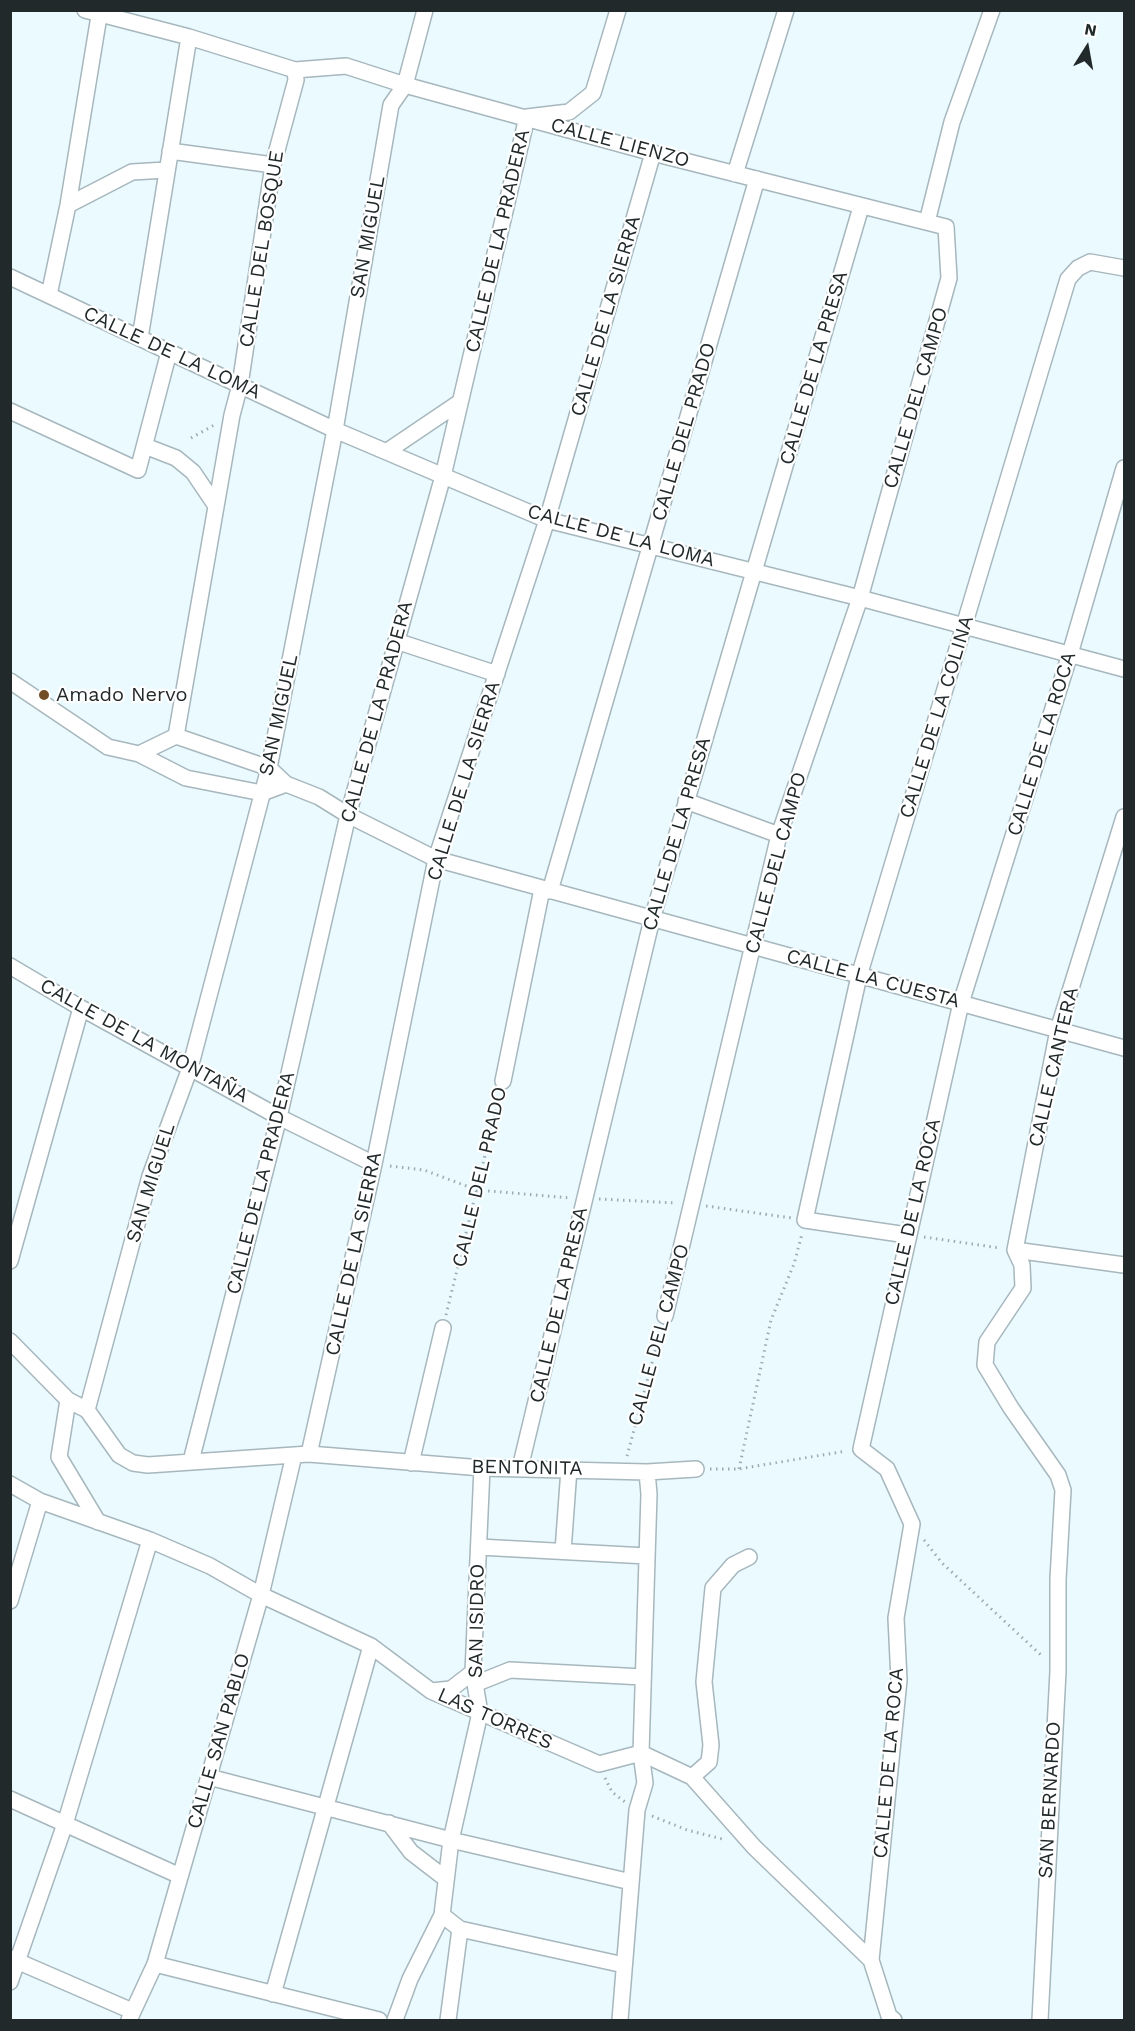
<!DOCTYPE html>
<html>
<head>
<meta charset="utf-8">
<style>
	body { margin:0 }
	#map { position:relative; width:1135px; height:2031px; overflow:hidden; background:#ebfaff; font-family:"Work Sans",sans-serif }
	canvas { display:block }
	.frame { position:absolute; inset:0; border:12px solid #22292b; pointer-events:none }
	.north { position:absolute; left:1057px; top:18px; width:60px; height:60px; -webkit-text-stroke:4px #fff; paint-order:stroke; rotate:11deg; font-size:16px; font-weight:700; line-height:24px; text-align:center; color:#22292b }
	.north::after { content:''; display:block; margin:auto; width:21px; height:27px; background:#22292b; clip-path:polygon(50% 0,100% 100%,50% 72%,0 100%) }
</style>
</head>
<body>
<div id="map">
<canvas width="1135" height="2031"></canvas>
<div class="frame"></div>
<div class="north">N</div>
</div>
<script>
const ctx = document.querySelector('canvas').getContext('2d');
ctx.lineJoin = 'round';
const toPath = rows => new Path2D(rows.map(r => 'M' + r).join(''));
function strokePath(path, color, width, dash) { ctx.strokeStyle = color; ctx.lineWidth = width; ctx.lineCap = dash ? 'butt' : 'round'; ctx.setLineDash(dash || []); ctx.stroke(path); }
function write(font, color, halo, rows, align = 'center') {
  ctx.font = font + ' "Work Sans",sans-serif'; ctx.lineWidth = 4.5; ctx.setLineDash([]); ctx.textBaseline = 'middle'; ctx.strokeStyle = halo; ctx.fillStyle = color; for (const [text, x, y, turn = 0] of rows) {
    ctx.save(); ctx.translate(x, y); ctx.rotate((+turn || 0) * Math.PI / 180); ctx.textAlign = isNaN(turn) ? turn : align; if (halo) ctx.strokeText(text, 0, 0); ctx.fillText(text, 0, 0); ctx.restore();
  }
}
const minor = toPath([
	[85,10,189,37,295,70],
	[295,70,346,66,405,85,653,153,946,227,949,278,860,598,779,835,665,1316],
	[170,151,273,165],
	[735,174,786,10],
	[68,205,132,172,166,170],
	[927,222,952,122,992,10],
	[10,277,335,430,547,520,860,598,1124,669],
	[49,295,68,205,100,10],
	[140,338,189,37],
	[10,411,138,470,169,352],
	[145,446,176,458,193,472,216,506],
	[386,452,460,402],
	[396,641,497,674],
	[10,681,108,747,139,754,176,736,269,768,286,784,319,797,348,815,436,859,1124,1048],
	[176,736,232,415,240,385,273,165,296,80,295,70],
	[139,754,186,778,262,793,286,784],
	[686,801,779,835],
	[550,891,757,179],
	[10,966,81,1008,279,1117,374,1164],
	[503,1081,542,889],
	[907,1235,805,1220,859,976,1068,279,1078,268,1090,262,1124,268],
	[1015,1250,1022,1265,1023,1288,987,1342,985,1365,1011,1408,1058,1475,1063,1490,1058,1579,1058,1671,1040,2020],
	[1015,1250,1058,1030,1124,817],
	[1015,1250,1124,1265],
	[10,1261,81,1008],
	[10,1341,68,1400,87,1410,119,1455,133,1463,148,1465,309,1454,482,1468,647,1472,696,1469],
	[68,1400,59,1457,98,1522],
	[87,1410,150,1176,190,1068,269,768,335,430,391,105,405,85,425,10],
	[309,1454,374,1164,436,859,547,520,653,153],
	[191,1461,279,1117,348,815,443,476,527,117,569,112,593,93,618,10],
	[411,1463,443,1328],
	[520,1468,652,919,861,207],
	[10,1484,40,1501,150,1540,210,1566,261,1595,371,1646,431,1691,599,1764,641,1753,692,1777,754,1847,871,1960],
	[479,1547,647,1556],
	[563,1551,569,1469],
	[10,1601,40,1501],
	[475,1684,510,1670,643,1677],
	[431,1691,451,1689,473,1672],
	[209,1777,451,1840,631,1882],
	[692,1777,709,1762,711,1745,704,1682,713,1588,733,1565,749,1557],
	[10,1799,180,1876],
	[389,1823,411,1852,446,1879],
	[442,1915,460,1929,448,2020],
	[460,1929,624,1965],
	[10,1958,132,2011],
	[155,1964,379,2020],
	[10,1982,65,1824,150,1540],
	[273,1994,371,1646],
	[129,2020,155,1964,261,1595,294,1455],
	[395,2020,410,1979,442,1915,451,1840,480,1713,473,1672,482,1468],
	[620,2020,637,1810,645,1783,641,1753,649,1494,647,1472],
	[894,2020,889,2016,871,1960,899,1680,896,1618,912,1524,887,1469,861,1449,961,1003,1070,654,1124,468]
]);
strokePath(minor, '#a6b7bd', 18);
strokePath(toPath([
	[191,438,216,424],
	[390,1166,424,1170,477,1190,571,1198],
	[599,1199,676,1203],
	[706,1206,792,1218],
	[924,1237,1000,1248],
	[446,1315,500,1094],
	[627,1456,661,1329],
	[710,1469,739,1469,846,1451],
	[739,1469,771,1320,794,1264,802,1234],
	[924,1540,942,1563,1043,1657],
	[605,1778,612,1792,625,1802],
	[652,1816,687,1830,726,1840]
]), '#9eaaae', 3, [1.5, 4.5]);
strokePath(minor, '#fff', 15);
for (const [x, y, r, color] of [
	[44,695,6,"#724d28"]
]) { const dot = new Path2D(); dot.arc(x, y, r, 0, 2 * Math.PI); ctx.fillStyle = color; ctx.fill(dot); strokePath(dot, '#fff', 2); }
write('20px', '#22292b', '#fff', [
	["CALLE LIENZO",620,143,15],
	["SAN MIGUEL",368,237,-80],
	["CALLE DE LA PRADERA",498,241,-77],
	["CALLE DEL BOSQUE",262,249,-81],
	["CALLE DE LA SIERRA",606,316,-74],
	["CALLE DE LA LOMA",172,353,25],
	["CALLE DE LA PRESA",814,368,-74],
	["CALLE DEL CAMPO",916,398,-74],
	["CALLE DEL PRADO",684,432,-74],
	["CALLE DE LA LOMA",621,536,15],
	["CALLE DE LA PRADERA",377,712,-75],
	["SAN MIGUEL",279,715,-78],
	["CALLE DE LA COLINA",937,717,-73],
	["CALLE DE LA ROCA",1042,744,-73],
	["CALLE DE LA SIERRA",464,781,-73],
	["CALLE DE LA PRESA",677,834,-74],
	["CALLE DEL CAMPO",776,863,-75],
	["CALLE LA CUESTA",873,979,15],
	["CALLE DE LA MONTAÑA",144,1041,29],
	["CALLE CANTERA",1054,1067,-77],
	["CALLE DEL PRADO",480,1177,-77],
	["SAN MIGUEL",151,1183,-73],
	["CALLE DE LA PRADERA",261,1183,-76],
	["CALLE DE LA ROCA",913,1212,-77],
	["CALLE DE LA SIERRA",354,1254,-78],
	["CALLE DE LA PRESA",559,1305,-77],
	["CALLE DEL CAMPO",659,1335,-75],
	["BENTONITA",527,1468,1],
	["SAN ISIDRO",477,1621,-89],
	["LAS TORRES",495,1719,24],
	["CALLE SAN PABLO",219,1741,-74],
	["CALLE DE LA ROCA",889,1763,-85],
	["SAN BERNARDO",1050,1800,-87]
]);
write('20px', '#22292b', '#fff', [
	["Amado Nervo",56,695]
], 'left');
</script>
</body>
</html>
